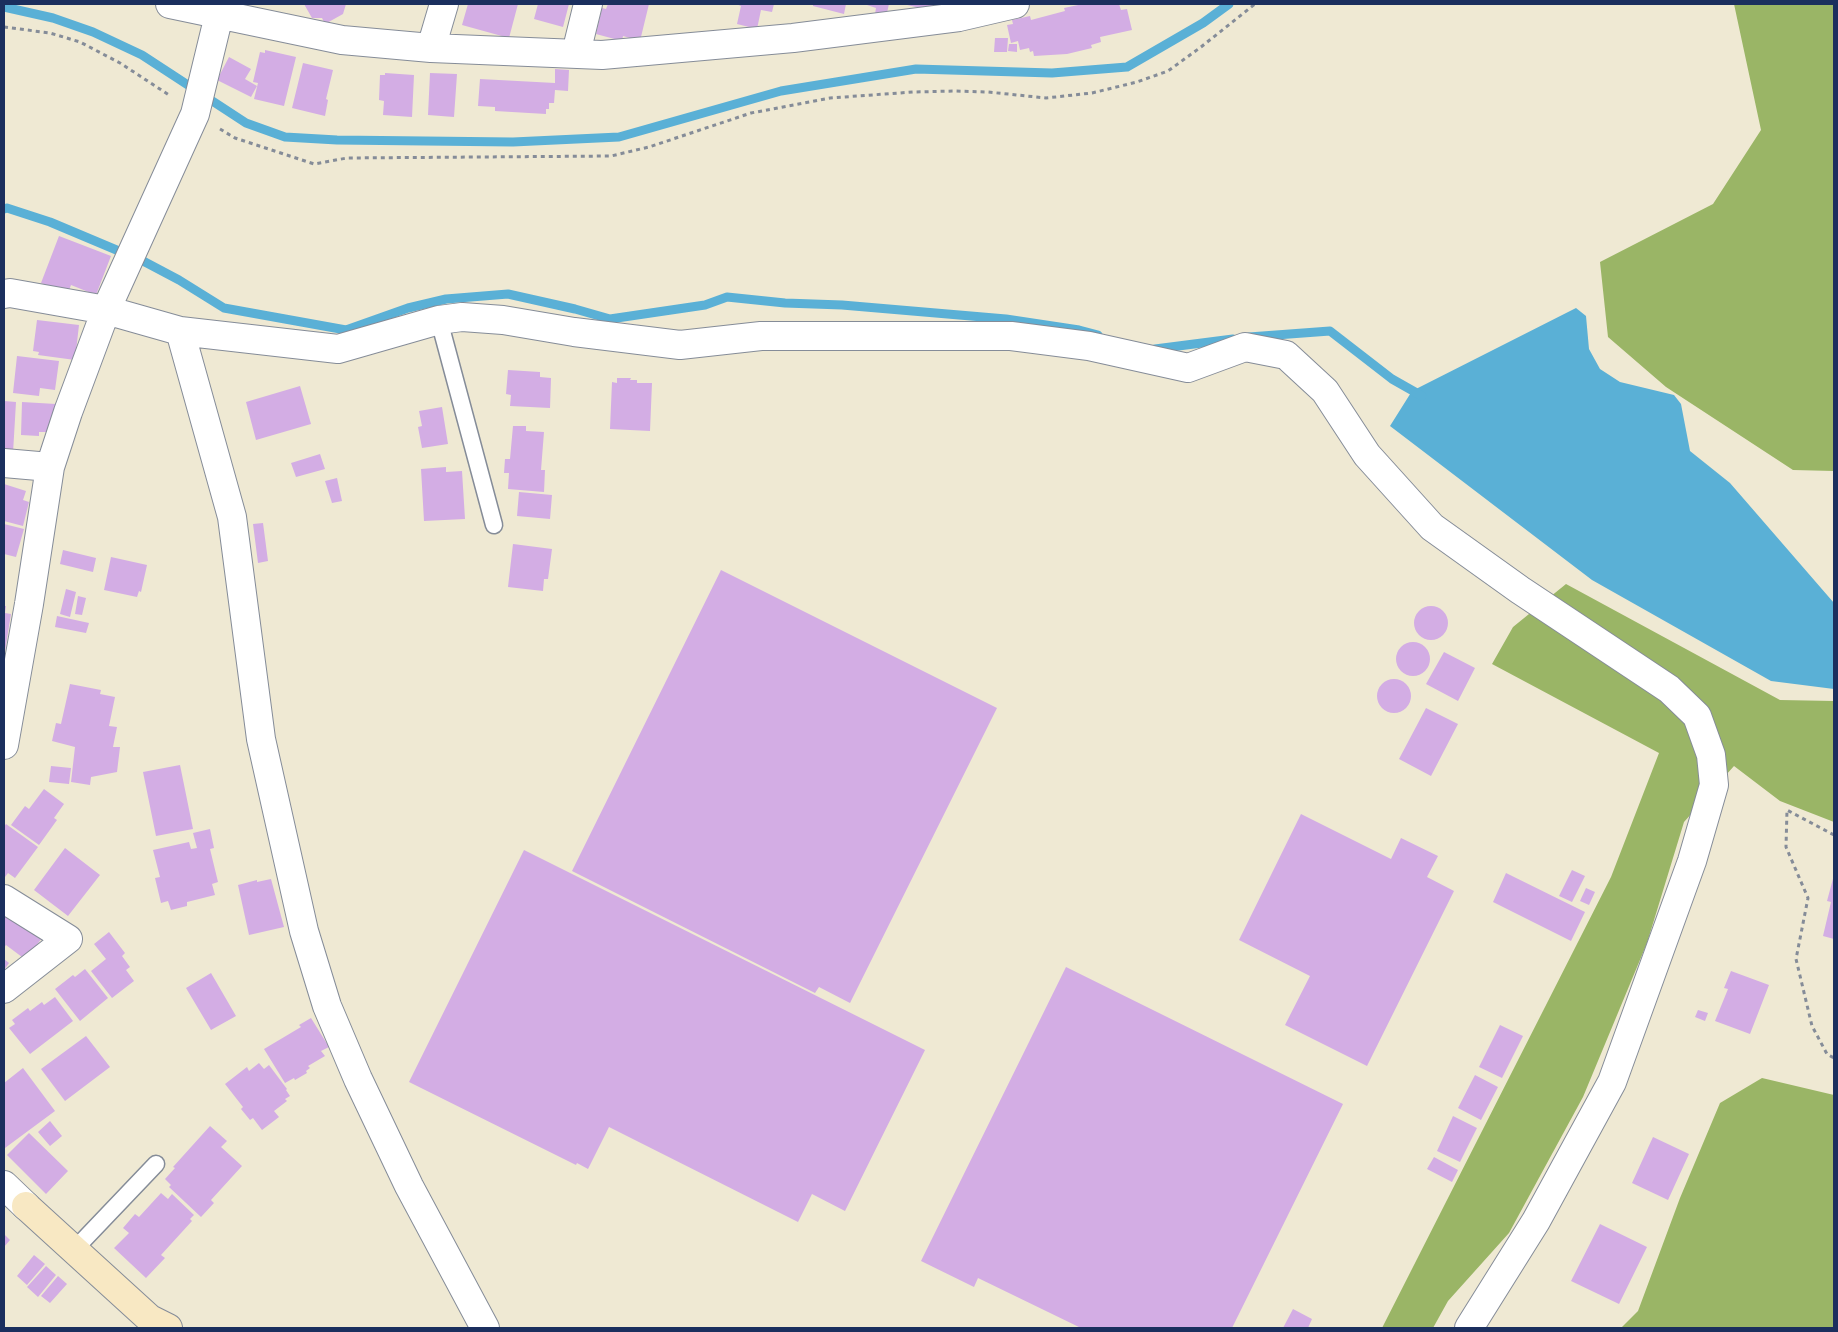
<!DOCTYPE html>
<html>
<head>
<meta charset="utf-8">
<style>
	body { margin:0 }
	#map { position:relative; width:1838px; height:1332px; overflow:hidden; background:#efe9d3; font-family:"Comic Neue",sans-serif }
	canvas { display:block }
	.frame { position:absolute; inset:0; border:5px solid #1b2f5e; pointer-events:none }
</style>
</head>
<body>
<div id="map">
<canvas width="1838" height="1332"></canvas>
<div class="frame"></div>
</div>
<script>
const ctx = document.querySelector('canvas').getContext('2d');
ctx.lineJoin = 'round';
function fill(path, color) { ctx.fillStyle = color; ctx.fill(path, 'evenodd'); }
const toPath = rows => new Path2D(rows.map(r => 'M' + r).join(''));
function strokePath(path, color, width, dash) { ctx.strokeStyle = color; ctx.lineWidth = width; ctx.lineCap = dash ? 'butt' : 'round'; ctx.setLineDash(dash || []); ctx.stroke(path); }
fill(toPath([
	[1734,4,1834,4,1834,471,1793,470,1666,387,1608,337,1600,262,1713,204,1761,130],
	[1566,584,1780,700,1834,701,1834,822,1780,801,1734,766,1684,822,1647,943,1583,1097,1509,1233,1448,1301,1433,1328,1382,1328,1611,877,1659,753,1492,664,1513,627],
	[1762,1078,1834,1095,1834,1328,1621,1328,1638,1311,1680,1198,1720,1103]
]), '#9ab566');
fill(toPath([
	[1576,308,1586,316,1589,349,1600,369,1620,382,1674,395,1681,404,1690,451,1730,483,1834,603,1834,689,1771,681,1592,580,1390,426,1412,391]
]), '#5ab0d6');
strokePath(toPath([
	[4,7,53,18,93,32,142,55,246,123,285,137,337,140,513,142,619,137,781,91,916,69,1052,73,1127,67,1203,23,1229,4],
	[4,209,7,208,50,222,145,262,179,280,224,308,346,330,408,308,446,299,508,294,575,309,610,319,705,305,727,297,785,303,842,305,1006,319,1079,330,1098,335],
	[1249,337,1330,331,1392,379,1422,396],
	[1155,349,1233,339]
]), '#5ab0d6', 9);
fill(toPath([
	[304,4,346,4,343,14,325,24,322,18,312,18],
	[468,4,518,4,509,38,462,25],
	[538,4,569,4,563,27,534,19],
	[608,4,649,4,640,41,623,36,622,41,596,34,602,8,606,9],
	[736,4,774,4,772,12,761,10,757,29,737,24,741,6],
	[813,4,846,4,844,14,813,6],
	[864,4,889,4,886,17,875,14,876,8],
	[903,4,938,4,937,12],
	[1083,4,1119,4,1121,10,1127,9,1132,30,1100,37,1101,42,1091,45,1092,48,1067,54,1034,56,1033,51,1030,52,1029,48,1020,50,1018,41,1011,43,1007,25,1013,24,1012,20,1030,16,1031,20,1065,11,1064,8],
	[995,38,1008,38,1007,52,994,52],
	[1009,44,1017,44,1017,52,1008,51],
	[265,50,296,57,284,106,254,99,258,83,253,82,260,52,265,53],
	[229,57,251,69,245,79,257,86,251,97,217,80],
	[303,63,333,70,326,99,328,100,325,116,292,108],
	[555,69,569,70,568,91,555,90,554,103,549,103,549,109,546,109,546,114,495,111,495,107,478,106,480,79,555,83],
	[385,73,414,75,412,117,383,115,384,101,379,100,380,75,385,75],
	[430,73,457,74,454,117,428,115],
	[59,236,111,256,96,295,71,285,68,293,41,283],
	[37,320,79,325,75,360,38,355,39,352,33,351],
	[17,356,59,361,55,390,40,388,39,396,13,393],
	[508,370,540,372,540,377,551,378,550,408,510,406,511,395,506,394],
	[617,378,631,378,630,380,637,380,637,383,652,383,650,431,610,429,612,382,617,383],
	[300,386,311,424,256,440,246,402],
	[4,401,16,402,13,453,4,452],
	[22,402,56,404,54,421,51,432,39,432,39,436,21,435],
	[442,407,448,444,422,448,418,427,422,426,419,411],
	[513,426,526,426,526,431,544,432,541,470,545,470,544,492,508,489,509,473,504,473,505,459,510,459],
	[320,454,325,469,296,477,291,463],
	[446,467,446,472,462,471,465,519,424,521,421,469],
	[337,478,342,501,332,503,325,481],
	[4,484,26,491,23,500,29,502,23,526,4,521],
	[519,492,552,495,550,519,517,516],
	[263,523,268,561,258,563,253,524],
	[4,524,24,529,16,557,4,554],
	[513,544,552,549,548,579,544,579,543,591,508,587],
	[63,550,96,558,93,572,60,564],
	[111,557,147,565,141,592,139,591,137,597,104,590],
	[721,570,997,708,850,1003,819,987,815,993,572,871],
	[66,589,76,592,70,617,60,614],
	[78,596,86,598,82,615,75,614],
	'1414 623a17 17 0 1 1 34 0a17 17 0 1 1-34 0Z',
	[4,606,6,606,5,613,11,614,5,651],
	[57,616,89,623,86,633,55,627],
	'1396 659a17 17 0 1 1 34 0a17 17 0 1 1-34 0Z',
	[1444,652,1475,668,1458,701,1426,684],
	'1377 696a17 17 0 1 1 34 0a17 17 0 1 1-34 0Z',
	[70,684,101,690,100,694,115,697,109,726,117,727,113,747,120,747,117,772,91,777,90,785,71,782,75,747,52,741,56,723,61,724],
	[1426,708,1458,724,1431,776,1399,759],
	[180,765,193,829,156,836,143,772],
	[51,766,71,768,69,784,49,782],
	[44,789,64,804,54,818,57,820,39,845,11,825,25,806,29,809],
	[1301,814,1391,859,1401,838,1438,856,1427,877,1454,891,1367,1066,1285,1025,1310,976,1239,940],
	[6,824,38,847,15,878,8,873,5,877,4,876,4,827],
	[210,829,214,848,210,849,218,882,212,884,215,895,187,902,187,906,171,910,168,901,161,903,155,878,160,877,153,850,189,842,191,849,197,848,193,833],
	[65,848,100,875,68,916,34,890],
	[524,850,925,1050,845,1211,812,1194,798,1222,609,1127,588,1169,577,1163,576,1165,409,1082],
	[1572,870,1585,876,1572,902,1559,896],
	[1506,873,1585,912,1571,941,1493,902],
	[1834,875,1834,939,1823,936,1831,902,1827,901],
	[271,879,284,927,249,935,238,885,257,880,257,882],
	[1586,888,1595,892,1589,905,1580,901],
	[4,909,44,935,26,960,6,945,4,948],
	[109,932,125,953,122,956,130,967,126,970,134,981,112,998,91,971,106,959,94,944],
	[4,959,9,963,4,970],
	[1066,967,1343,1104,1232,1328,1081,1328,978,1278,974,1287,921,1261],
	[85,969,108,998,80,1021,55,989,73,975,75,977],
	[1731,971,1769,985,1750,1034,1715,1021,1728,989,1724,988],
	[211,973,236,1016,211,1030,186,988],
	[55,997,73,1021,30,1054,9,1028,15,1024,12,1020,28,1008,30,1011,42,1002,44,1005],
	[1698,1010,1708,1013,1705,1021,1695,1017],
	[311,1018,329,1047,321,1051,325,1056,308,1066,310,1068,306,1071,307,1073,295,1080,294,1078,285,1083,264,1049,301,1027,299,1025],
	[1500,1025,1523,1036,1502,1078,1479,1067],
	[86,1036,110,1067,65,1101,41,1069],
	[259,1063,264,1069,269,1065,287,1089,286,1090,290,1096,285,1099,287,1101,274,1111,279,1117,262,1130,253,1118,250,1120,241,1109,243,1107,225,1084,247,1067,249,1071],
	[23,1068,55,1111,5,1148,4,1146,4,1083],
	[1475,1075,1498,1087,1481,1120,1458,1108],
	[1453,1116,1477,1128,1460,1162,1437,1151],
	[50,1121,62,1136,50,1146,38,1132],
	[210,1126,227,1141,221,1147,242,1166,211,1200,214,1203,201,1217,169,1187,171,1185,165,1179,175,1168,173,1167],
	[29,1133,68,1171,46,1194,7,1155],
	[1653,1137,1689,1154,1668,1200,1632,1183],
	[1434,1157,1458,1170,1452,1182,1427,1169],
	[161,1193,168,1199,172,1194,194,1215,190,1219,192,1221,161,1255,165,1258,146,1278,114,1248,129,1233,123,1228,135,1214,139,1217],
	[1600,1224,1647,1247,1619,1304,1571,1281],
	[4,1234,10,1240,4,1247],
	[34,1255,45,1264,27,1285,17,1276],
	[46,1266,56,1275,38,1297,27,1287],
	[58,1276,67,1284,50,1303,41,1296],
	[1293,1309,1312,1319,1308,1328,1283,1328]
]), '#d3ade4');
const lane = toPath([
	[439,320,494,525],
	[74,1250,156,1164]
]);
const street = toPath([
	[170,4,342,40,431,48,602,55,793,38,959,17,1015,4],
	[431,48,444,4],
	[576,53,588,4],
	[4,294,10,293,106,310,180,331,338,349,439,320,462,317,503,320,574,332,680,345,761,336,1011,336,1089,346,1188,368,1245,347,1286,355,1325,391,1367,455,1432,527,1520,590,1669,689,1697,716,1711,755,1714,785,1692,861,1612,1082,1536,1221,1469,1328],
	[180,331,232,517,261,739,304,931,327,1006,358,1079,409,1186,485,1328],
	[4,463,50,467,68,412,106,310,195,114,219,15],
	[4,745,29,604,50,467],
	[4,899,68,939,4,989],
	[4,1185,26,1206]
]);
const secondary = toPath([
	[26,1206,150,1319,168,1328]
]);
strokePath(lane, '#858c98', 19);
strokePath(street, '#858c98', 30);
strokePath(secondary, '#858c98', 30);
strokePath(toPath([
	[4,27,50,33,80,42,120,63,169,95],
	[220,129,235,138,314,164,347,158,611,156,649,147,751,113,830,98,913,92,956,91,988,92,1046,98,1092,93,1137,82,1168,71,1201,47,1255,4],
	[1834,835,1787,810,1786,847,1808,898,1796,959,1812,1026,1827,1054,1834,1058]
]), '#858c98', 3, [4, 4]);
strokePath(lane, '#fff', 16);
strokePath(street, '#fff', 28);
strokePath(secondary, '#f8e8c3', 28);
</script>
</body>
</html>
